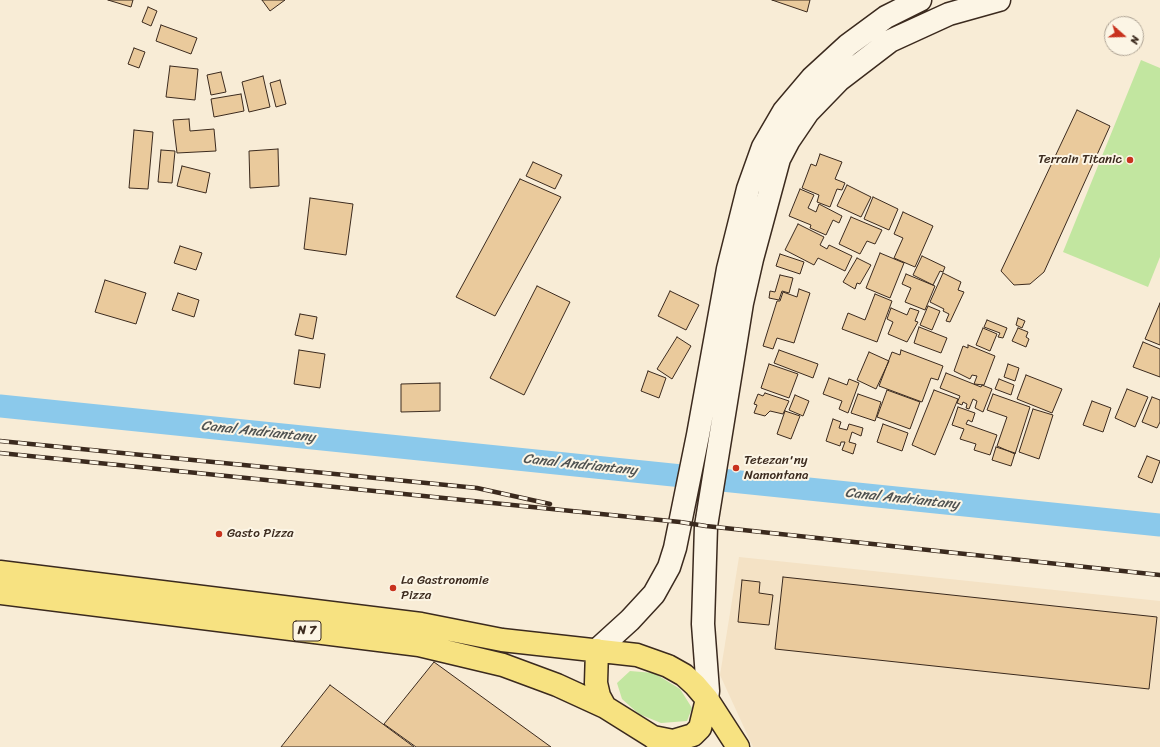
<!DOCTYPE html>
<html>
<head>
<meta charset="utf-8">
<style>
	body { margin:0 }
	#map { position:relative; width:1160px; height:747px; overflow:hidden; background:#f8ecd6; font-family:Sriracha,sans-serif }
	canvas { display:block }
	.north { position:absolute; left:1104px; top:16px; width:40px; height:40px; box-sizing:border-box; background:#fcf5e5; border:1px solid #afa495; border-radius:50%; rotate:110deg; font-size:11px; font-weight:700; line-height:16px; text-align:center; color:#3b2a1e }
	.north::after { content:''; display:block; margin:auto; width:14px; height:18px; background:#c8321e; clip-path:polygon(50% 0,100% 100%,50% 72%,0 100%) }
</style>
</head>
<body>
<div id="map">
<canvas width="1160" height="747"></canvas>
<div class="north">N</div>
</div>
<script>
const ctx = document.querySelector('canvas').getContext('2d');
ctx.lineJoin = 'round';
function fill(path, color) { ctx.fillStyle = color; ctx.fill(path, 'evenodd'); }
const toPath = rows => new Path2D(rows.map(r => 'M' + r).join(''));
function strokePath(path, color, width, dash) { ctx.strokeStyle = color; ctx.lineWidth = width; ctx.lineCap = dash ? 'butt' : 'round'; ctx.setLineDash(dash || []); ctx.stroke(path); }
function write(font, color, halo, rows, align = 'center') {
  ctx.font = font + ' Sriracha,sans-serif'; ctx.lineWidth = 4; ctx.setLineDash([]); ctx.textBaseline = 'middle'; ctx.strokeStyle = halo; ctx.fillStyle = color; for (const [text, x, y, turn = 0] of rows) {
    ctx.save(); ctx.translate(x, y); ctx.rotate((+turn || 0) * Math.PI / 180); ctx.textAlign = isNaN(turn) ? turn : align; if (halo) ctx.strokeText(text, 0, 0); ctx.fillText(text, 0, 0); ctx.restore();
  }
}
fill(toPath([
	[739,557,1160,601,1160,747,753,747,720,675]
]), '#f4e2c5');
fill(toPath([
	[1141,60,1160,68,1160,257,1148,287,1063,252],
	[630,671,654,673,680,689,692,708,687,721,661,723,639,714,622,699,617,683]
]), '#c2e6a0');
strokePath(toPath([
	[0,406,1160,525]
]), '#8bc9eb', 23);
const building = toPath([
	[108,0,133,0,131,7,108,0],
	[262,0,285,0,270,11,262,0],
	[772,0,810,0,807,12,772,0],
	[148,7,157,11,151,26,142,22,148,7],
	[161,25,197,38,191,54,156,41,161,25],
	[134,48,145,52,139,68,128,64,134,48],
	[170,66,198,69,195,100,166,97,170,66],
	[221,72,226,92,211,95,207,75,221,72],
	[263,76,270,107,249,112,242,82,263,76],
	[280,80,286,104,276,107,270,83,280,80],
	[241,94,244,111,214,117,211,99,241,94],
	[1077,110,1110,126,1044,272,1030,284,1014,285,1001,271,1077,110],
	[189,119,190,131,214,129,216,151,177,153,173,120,189,119],
	[134,130,153,132,148,189,129,188,134,130],
	[278,149,279,186,250,188,249,151,278,149],
	[161,150,175,151,172,183,158,182,161,150],
	[820,154,842,162,835,179,845,183,842,190,837,189,830,207,817,202,819,195,802,188,811,164,816,166,820,154],
	[533,162,562,175,555,189,526,176,533,162],
	[182,166,210,173,206,193,177,186,182,166],
	[520,179,561,197,495,316,456,297,520,179],
	[847,185,871,197,861,217,837,206,847,185],
	[800,189,814,195,808,208,816,212,819,204,842,216,839,223,833,220,826,235,810,228,811,225,789,216,800,189],
	[873,197,898,209,889,230,864,219,873,197],
	[310,198,353,204,346,255,304,249,310,198],
	[903,212,933,226,915,267,894,258,903,238,894,234,903,212],
	[851,217,882,230,875,244,867,241,860,254,839,244,851,217],
	[798,224,824,237,820,245,827,249,829,245,852,256,845,271,818,258,814,265,785,250,798,224],
	[180,246,202,253,196,270,174,263,180,246],
	[880,253,904,263,890,298,866,288,880,253],
	[780,254,804,262,800,274,776,266,780,254],
	[922,256,945,267,943,272,940,271,933,285,913,275,922,256],
	[857,258,871,265,860,284,857,283,855,289,843,282,857,258],
	[943,273,961,282,958,290,964,292,950,322,946,321,949,314,943,311,944,309,930,302,943,273],
	[906,274,935,286,925,310,905,302,911,288,902,284,906,274],
	[780,275,793,278,789,293,782,291,779,300,769,298,770,291,775,292,780,275],
	[105,280,146,293,136,324,95,312,105,280],
	[537,286,570,302,524,395,490,378,537,286],
	[799,289,810,293,794,343,777,338,773,349,763,346,777,301,780,301,783,292,797,297,799,289],
	[670,291,699,305,686,330,658,316,670,291],
	[178,293,199,300,194,317,172,310,178,293],
	[875,294,892,301,877,342,842,329,848,313,865,320,875,294],
	[1160,303,1160,345,1145,339,1160,303],
	[928,306,940,311,932,330,920,325,928,306],
	[891,308,907,315,910,308,919,311,915,321,918,322,907,342,888,334,893,322,887,319,891,308],
	[300,314,317,317,313,339,295,335,300,314],
	[1018,318,1025,321,1022,328,1016,325,1018,318],
	[987,320,1007,328,1003,338,998,337,1000,333,984,327,987,320],
	[919,327,947,338,941,353,914,343,919,327],
	[983,328,997,334,990,351,976,345,983,328],
	[1018,328,1028,332,1026,337,1029,339,1026,347,1012,341,1018,328],
	[677,337,691,346,672,379,657,369,677,337],
	[1143,342,1160,349,1160,377,1133,367,1143,342],
	[968,345,995,356,984,385,974,384,977,376,972,375,970,379,954,371,963,346,968,348,968,345],
	[299,350,325,354,320,388,294,384,299,350],
	[779,350,818,364,813,378,774,363,779,350],
	[901,350,943,366,938,380,931,378,922,402,879,386,892,352,900,355,901,350],
	[869,352,889,361,876,389,857,380,869,352],
	[769,364,798,374,789,398,761,388,769,364],
	[1008,364,1019,368,1015,381,1004,377,1008,364],
	[648,371,666,378,659,398,641,391,648,371],
	[946,373,981,387,982,385,992,389,983,412,975,408,977,401,973,399,969,409,966,408,967,404,963,402,962,405,957,403,960,396,940,388,946,373],
	[1026,375,1062,389,1052,413,1017,399,1026,375],
	[829,378,847,385,849,379,859,383,848,413,839,409,842,401,823,394,829,378],
	[999,379,1014,385,1011,395,995,389,999,379],
	[440,383,440,411,401,412,401,384,440,383],
	[1127,389,1148,397,1135,427,1115,418,1127,389],
	[887,390,920,402,910,429,877,417,887,390],
	[934,390,958,399,935,455,912,445,934,390],
	[765,393,789,401,783,414,770,411,765,416,754,413,757,405,754,404,758,394,763,396,765,393],
	[858,394,881,402,875,421,851,413,858,394],
	[993,394,1030,407,1015,454,997,446,1007,417,987,410,993,394],
	[795,395,809,401,803,416,789,410,795,395],
	[1152,397,1160,400,1160,422,1157,428,1142,422,1152,397],
	[1092,401,1111,408,1103,432,1083,425,1092,401],
	[958,407,975,413,972,422,968,420,966,424,997,435,990,455,974,450,976,444,960,439,964,429,952,425,958,407],
	[1033,409,1053,415,1039,459,1019,452,1033,409],
	[785,411,800,416,791,439,777,434,785,411],
	[833,419,841,422,839,428,847,430,849,424,863,428,861,436,852,432,849,442,856,444,853,454,842,450,845,442,841,442,840,446,826,441,833,419],
	[883,424,908,433,902,451,877,442,883,424],
	[996,447,1015,453,1011,466,992,460,996,447],
	[1147,456,1160,461,1152,483,1138,477,1147,456],
	[783,577,1157,617,1149,689,775,649,783,577],
	[742,580,760,582,759,593,773,595,769,625,738,622,742,580],
	[434,662,551,747,416,747,384,724,434,662],
	[330,685,414,747,281,747,330,685]
]);
fill(building, '#eaca9c');
strokePath(building, '#3b2a1e', 1);
const tertiary = toPath([
	[597,650,630,620,654,594,669,567,675,548,698,435,728,269,748,189,763,147,784,111,812,78,848,45,886,17,920,0],
	[707,699,708,691,703,624,706,526,742,303,752,259,779,159,789,140,808,112,839,80,890,41,949,14,999,0]
]);
const primary = toPath([
	[0,572,421,624,502,640,637,655,668,666,684,675,695,685,707,699,738,747],
	[0,593,419,645,503,665,557,685,605,707,653,737,664,747],
	[597,650,596,683,599,696,605,707],
	[653,737,673,741,693,735,700,728,707,699]
]);
strokePath(tertiary, '#3b2a1e', 25);
strokePath(primary, '#3b2a1e', 25);
strokePath(tertiary, '#fcf5e5', 22);
strokePath(primary, '#f7e281', 22);
const rail = toPath([
	[0,441,477,488,550,504],
	[0,453,680,522,706,526,1160,575]
]);
strokePath(rail, '#3b2a1e', 4.5);
strokePath(rail, '#fcf5e5', 3, [9]);
for (const [x, y, r, color] of [
	[1130,160,4,"#c8321e"],
	[736,468,4,"#c8321e"],
	[219,534,4,"#c8321e"],
	[393,588,4,"#c8321e"]
]) { const dot = new Path2D(); dot.arc(x, y, r, 0, 2 * Math.PI); ctx.fillStyle = color; ctx.fill(dot); strokePath(dot, '#fcf5e5', 1.5); }
for (const [x, y, w] of [
	[307,631,28]
]) { const box = new Path2D(); box.roundRect(x - w / 2, y - 10, w, 20, 3); ctx.fillStyle = '#fcf5e5'; ctx.fill(box); strokePath(box, '#3b2a1e', 1); }
write('bold 12px', '#3b2a1e', null, [
	["N 7",307,631]
]);
write('13px', '#3b2a1e', '#fcf5e5', [
	["Terrain Titanic",1122,160,"right"],
	["Tetezan'ny",744,461],
	["Namontana",744,476],
	["Gasto Pizza",227,534],
	["La Gastronomie",401,581],
	["Pizza",401,596]
], 'left');
write('italic 14px', '#4f5251', '#fcf5e5', [
	["Canal Andriantany",258,432,6],
	["Canal Andriantany",580,465,6],
	["Canal Andriantany",902,499,6]
]);
</script>
</body>
</html>
